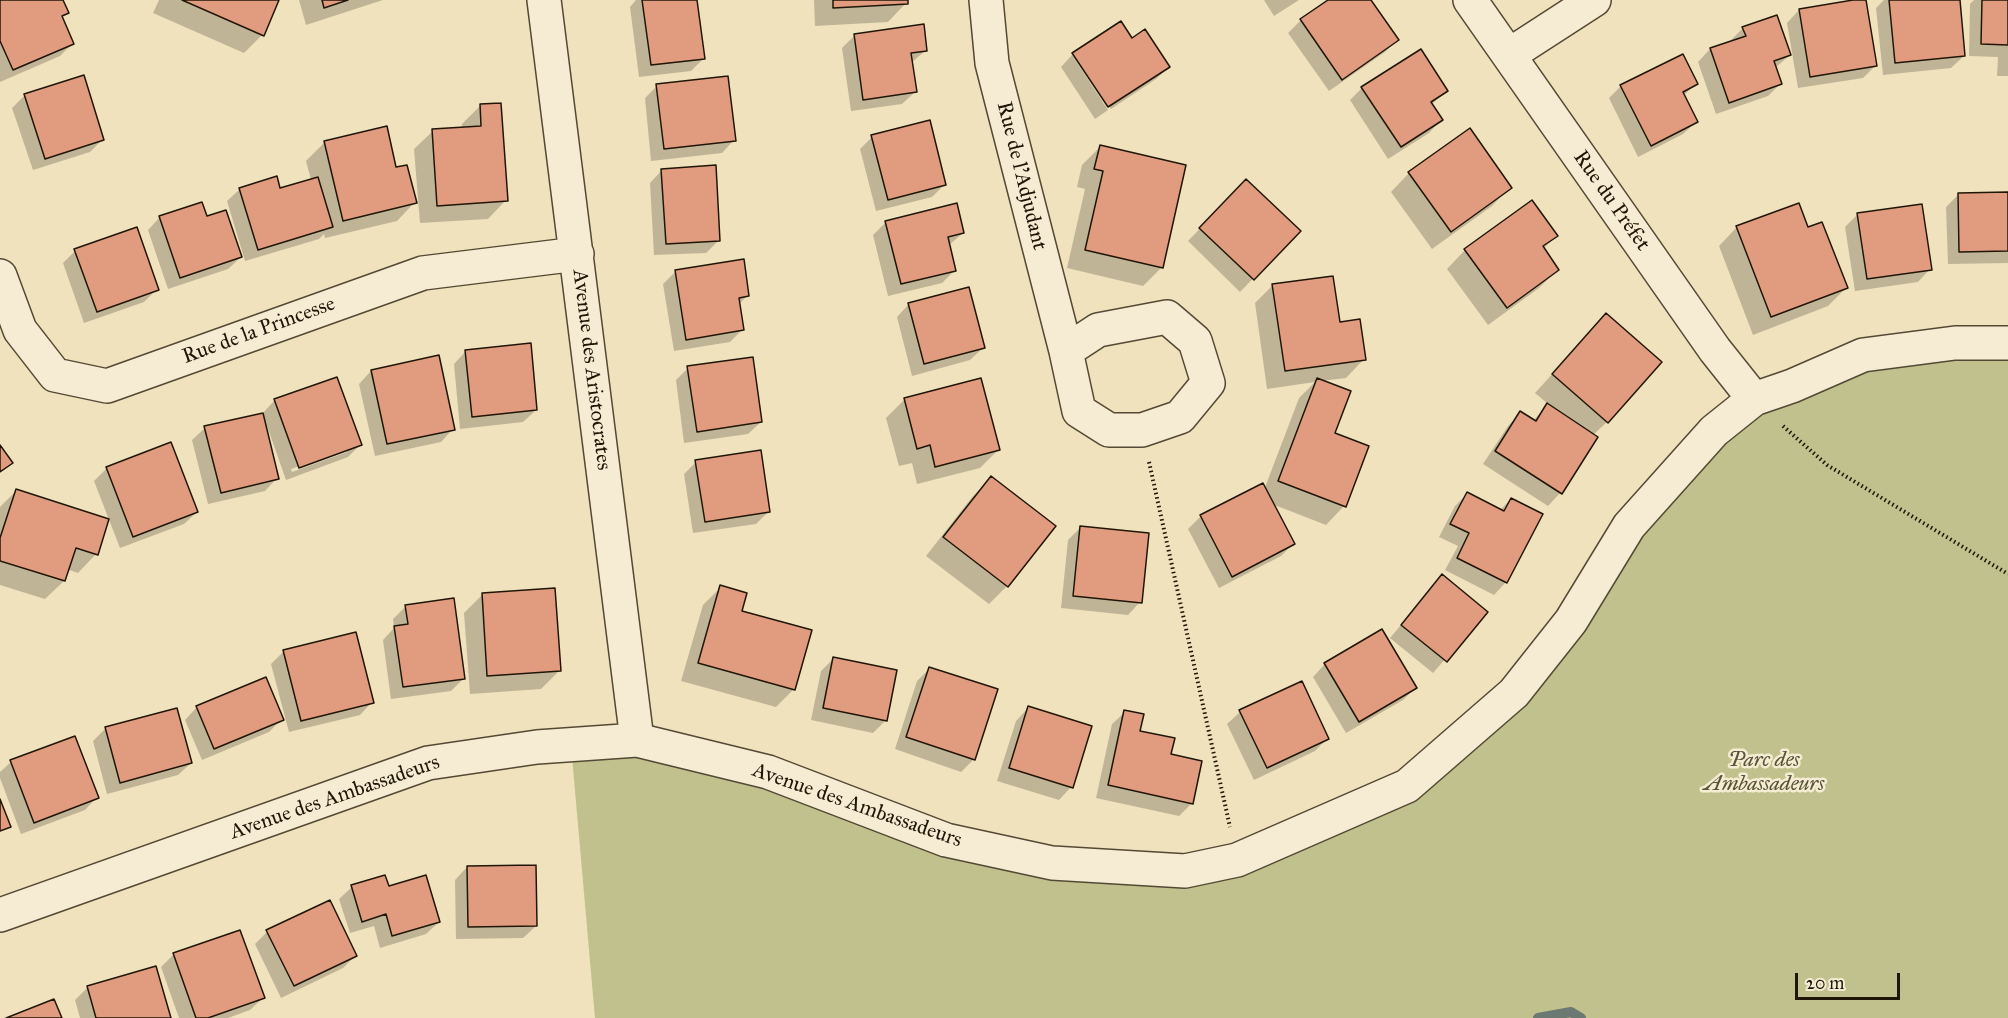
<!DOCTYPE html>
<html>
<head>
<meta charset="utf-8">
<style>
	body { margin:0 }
	#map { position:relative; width:2008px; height:1018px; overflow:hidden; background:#efe2bc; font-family:"IM FELL Great Primer",serif }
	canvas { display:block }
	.scale { position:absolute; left:1795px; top:973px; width:105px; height:27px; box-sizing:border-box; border:3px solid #201608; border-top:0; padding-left:8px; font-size:18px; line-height:21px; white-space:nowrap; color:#201608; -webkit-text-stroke:4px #f5ecd3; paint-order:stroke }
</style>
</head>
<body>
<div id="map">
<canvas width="2008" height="1018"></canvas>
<div class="scale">20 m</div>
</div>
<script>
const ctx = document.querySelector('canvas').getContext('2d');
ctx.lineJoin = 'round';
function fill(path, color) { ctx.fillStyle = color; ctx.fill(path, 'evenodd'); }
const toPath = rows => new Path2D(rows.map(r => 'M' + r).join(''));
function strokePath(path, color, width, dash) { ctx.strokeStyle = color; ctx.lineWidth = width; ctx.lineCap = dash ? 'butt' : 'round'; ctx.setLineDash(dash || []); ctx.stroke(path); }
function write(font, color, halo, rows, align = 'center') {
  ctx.font = font + ' "IM FELL Great Primer",serif'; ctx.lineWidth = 5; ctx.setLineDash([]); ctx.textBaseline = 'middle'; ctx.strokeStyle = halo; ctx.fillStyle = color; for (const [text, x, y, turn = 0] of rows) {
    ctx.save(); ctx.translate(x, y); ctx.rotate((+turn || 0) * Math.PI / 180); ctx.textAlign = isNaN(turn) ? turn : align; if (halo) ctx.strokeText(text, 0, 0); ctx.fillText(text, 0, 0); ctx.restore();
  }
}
fill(toPath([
	[2008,343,2008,1018,595,1018,571,745,637,740,946,840,1185,871,1407,786,1521,685,1714,431,1863,355]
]), '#c0c18c');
fill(toPath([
	[0,0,62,0,67,12,61,18,72,44,60,56,0,82],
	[159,0,278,0,262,35,244,53,153,13],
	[299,0,383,0,306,25],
	[636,0,696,0,704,58,691,71,639,77,630,7],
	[814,0,906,0,906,3,888,22,815,26],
	[1264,0,1299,0,1274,16],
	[1330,0,1369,0,1397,40,1385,52,1329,91,1288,33,1301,20],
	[1865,0,1875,66,1863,78,1798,88,1787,23,1799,10],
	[1884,0,1958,0,1964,56,1951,68,1883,75,1876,8],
	[1974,0,2008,0,2008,76,1997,76,1998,57,1969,56,1970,4],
	[1121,23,1131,40,1169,67,1156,79,1111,109,1075,55,1073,55],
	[1743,28,1790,55,1775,68,1780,84,1768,96,1716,114,1698,62,1710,49,1731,42,1731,40],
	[854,36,926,50,911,63,915,92,902,104,851,111,842,48],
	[1072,55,1108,110,1095,119,1061,67],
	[1696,84,1683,96,1696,122,1683,134,1638,157,1609,98,1621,86],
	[657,86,734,140,722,153,651,161,645,98],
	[1362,88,1446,91,1431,105,1441,120,1429,133,1388,159,1350,100],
	[25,95,103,139,90,152,33,170,12,108],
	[480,106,506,200,488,219,420,223,414,149,433,131,462,129,462,124],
	[385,128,395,169,415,202,397,221,325,238,324,234,319,239,245,261,227,201,240,189,279,190,311,180,306,161,324,143],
	[872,137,944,185,932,197,876,211,860,149],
	[1100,147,1161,268,1143,286,1067,268,1085,189,1077,187,1082,165],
	[662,170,719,240,706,253,654,255,650,183],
	[1409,173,1510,187,1492,206,1432,249,1391,192],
	[1246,181,1299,231,1240,292,1188,241],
	[1959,194,2008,194,2008,263,1948,264,1946,207],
	[1857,215,1930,269,1918,282,1855,291,1845,227],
	[160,217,206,218,241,257,228,269,168,289,148,230],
	[886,222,963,233,948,246,955,270,942,283,888,296,873,235],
	[1737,227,1807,229,1846,288,1828,306,1753,335,1719,246],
	[1556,236,1543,249,1557,270,1539,288,1488,325,1447,269,1465,250],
	[75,251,157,289,144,302,84,323,63,263],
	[676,271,748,295,738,305,742,330,730,342,674,351,663,284],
	[1273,285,1338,324,1364,359,1346,378,1321,381,1333,434,1344,506,1326,525,1272,504,1293,544,1281,556,1219,588,1188,529,1201,516,1264,490,1299,398,1315,382,1267,389,1255,303],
	[909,304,983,348,970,360,912,376,897,317],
	[1606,315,1607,422,1593,435,1596,437,1560,493,1548,506,1483,464,1508,426,1520,413,1533,421,1548,404,1535,393],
	[466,351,536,410,523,422,460,429,454,364],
	[688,368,761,422,748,434,684,443,676,380],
	[371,371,453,429,441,442,375,456,359,384],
	[336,378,360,445,348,457,286,480,267,426,265,427,277,478,265,491,208,504,192,440,205,428,262,414,274,401],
	[347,449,347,452,292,472,291,469],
	[904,400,999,449,980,468,917,484,912,463,899,466,886,418],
	[170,444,197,512,184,524,120,548,94,481,106,469],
	[696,462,769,511,756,524,693,533,684,474],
	[992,478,1054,526,1007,586,989,604,926,556,973,496],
	[16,491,107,520,96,554,78,573,67,569,64,581,45,599,0,585,0,507],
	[1467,494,1500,510,1511,499,1506,582,1494,595,1445,570,1458,546,1439,537,1455,506],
	[1081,527,1140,602,1128,615,1061,608,1068,540],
	[1442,576,1486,612,1433,673,1390,638],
	[721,587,794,689,776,707,681,681,703,605],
	[482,595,560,670,541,689,470,694,464,613],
	[406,606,464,678,451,691,391,699,383,640,394,628,393,619],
	[284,651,372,702,360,715,289,732,271,664],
	[834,658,886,720,873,733,811,720,821,671],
	[1325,664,1415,688,1403,700,1346,733,1313,677],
	[930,668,974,759,961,772,895,749,917,681],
	[1301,683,1327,739,1315,751,1254,780,1227,724,1240,712],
	[197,707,282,719,269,732,202,760,185,720],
	[1028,708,1071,787,1059,800,997,781,1016,721],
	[176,710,191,763,178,775,107,794,93,741,105,729],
	[1125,712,1139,732,1169,756,1192,803,1179,816,1096,798,1112,724],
	[11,762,97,797,85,810,21,834,0,778,0,772],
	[467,867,536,926,523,938,456,939,455,880],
	[352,887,388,888,439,922,426,934,380,948,374,926,350,933,339,899],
	[267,932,355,956,343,968,281,998,255,944],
	[174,954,263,998,250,1010,228,1018,179,1018,161,967],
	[88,987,169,1018,80,1018,75,1000]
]), '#0003');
strokePath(toPath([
	[1538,1018,1571,1012,1581,1018]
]), '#6c7973', 10);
const building = toPath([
	[0,0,63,0,69,13,62,16,74,44,13,70,0,41,0,0],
	[182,0,279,0,264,36,182,0],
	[322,0,348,0,324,8,322,0],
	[642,0,697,0,705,59,651,65,642,0],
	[833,0,908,0,908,4,833,8,833,0],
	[1328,0,1371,0,1399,40,1342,80,1300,19,1328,0],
	[1853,0,1866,0,1877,66,1810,77,1799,9,1853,0],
	[1889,0,1960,0,1965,56,1895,63,1889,0],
	[1982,0,2008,0,2008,45,1981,44,1982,0],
	[1777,15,1791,55,1774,61,1782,84,1729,103,1710,48,1746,36,1742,27,1777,15],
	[1121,21,1132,38,1145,29,1170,67,1108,107,1072,53,1121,21],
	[924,24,927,51,911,53,917,92,863,100,854,34,924,24],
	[1421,49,1448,91,1431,102,1443,120,1401,147,1361,87,1421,49],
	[1683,54,1698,84,1683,92,1698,122,1651,146,1620,85,1683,54],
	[84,75,104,140,45,159,24,94,84,75],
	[728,76,736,141,664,149,656,84,728,76],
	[501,103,508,201,437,206,432,129,481,126,480,104,501,103],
	[930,120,946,185,888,200,871,135,930,120],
	[387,126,396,167,407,165,417,203,343,221,324,141,387,126],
	[1470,128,1512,188,1451,232,1408,172,1470,128],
	[1100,145,1186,165,1163,268,1085,250,1103,171,1094,169,1100,145],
	[716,165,720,241,666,244,661,169,716,165],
	[277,176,280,188,318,177,333,227,258,250,239,188,277,176],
	[1246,179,1301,231,1254,280,1199,228,1246,179],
	[2008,192,2008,251,1959,252,1958,193,2008,192],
	[1532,200,1558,236,1543,246,1559,270,1507,308,1464,249,1532,200],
	[202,202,207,216,226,210,242,257,180,278,159,216,202,202],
	[957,203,964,233,948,237,956,271,901,284,885,221,957,203],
	[1799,203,1808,227,1822,222,1848,288,1771,317,1736,226,1799,203],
	[1922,204,1932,270,1867,279,1857,213,1922,204],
	[137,227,159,290,97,312,74,249,137,227],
	[744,259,749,296,739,298,744,330,686,340,675,270,744,259],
	[1333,276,1340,322,1360,319,1366,360,1285,371,1272,284,1333,276],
	[969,287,985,348,924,364,908,303,969,287],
	[1606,313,1662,362,1608,423,1552,374,1606,313],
	[531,343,537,410,472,417,465,350,531,343],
	[439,355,455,430,387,444,371,370,439,355],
	[753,357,762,422,697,432,687,366,753,357],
	[337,377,362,445,299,468,274,399,337,377],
	[981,378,1000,450,935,467,930,445,917,449,904,398,981,378],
	[1317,378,1351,391,1335,433,1369,446,1346,507,1278,481,1317,378],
	[1547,403,1598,437,1562,494,1495,451,1520,411,1536,421,1547,403],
	[263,413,279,479,221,493,204,426,263,413],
	[171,442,198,512,133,537,106,467,171,442],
	[0,445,13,463,0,472,0,445],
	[761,450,770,512,705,522,695,460,761,450],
	[991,476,1056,526,1008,587,943,537,991,476],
	[1263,483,1295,544,1232,577,1200,515,1263,483],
	[16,489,109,519,98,555,76,548,65,581,0,561,0,538,16,489],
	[1467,492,1504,511,1511,498,1543,514,1507,583,1457,558,1469,533,1450,524,1467,492],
	[1080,526,1149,533,1142,603,1073,596,1080,526],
	[1442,574,1488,612,1447,662,1401,625,1442,574],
	[720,585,747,593,742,611,812,630,795,690,698,663,720,585],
	[555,588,561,671,487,676,482,593,555,588],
	[454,598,465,679,403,687,394,626,408,624,405,605,454,598],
	[1382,629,1417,688,1359,722,1324,663,1382,629],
	[356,632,374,703,301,721,283,650,356,632],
	[833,657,897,670,887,721,823,708,833,657],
	[929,667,998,689,975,760,906,737,929,667],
	[266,677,284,720,214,749,196,706,266,677],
	[1302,681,1329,739,1267,768,1239,710,1302,681],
	[1028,706,1092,726,1073,788,1009,768,1028,706],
	[177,708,192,763,120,783,105,727,177,708],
	[1124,710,1144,714,1140,731,1175,738,1171,754,1202,761,1193,804,1108,785,1124,710],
	[75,736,99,798,34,823,10,760,75,736],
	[0,799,11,827,0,831,0,799],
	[536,865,537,926,468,927,467,866,536,865],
	[385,875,389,886,426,875,440,922,392,936,386,914,362,922,351,885,385,875],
	[330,900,357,956,294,986,266,930,330,900],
	[240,930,265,998,208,1018,196,1018,173,953,240,930],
	[156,966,171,1018,96,1018,87,986,156,966],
	[54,999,62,1018,6,1018,54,999]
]);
fill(building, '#e19c7f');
strokePath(building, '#201608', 1.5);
const minor = toPath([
	[544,0,637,740],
	[986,0,992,63,1066,351,1079,411,1109,430,1142,430,1180,417,1208,383,1195,341,1167,317,1098,330,1066,351],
	[1470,0,1715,350,1754,399],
	[1509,55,1594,0],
	[0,276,20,330,55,375,107,386,423,273,577,254],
	[0,915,428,763,537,747,637,740,768,772,946,840,1052,863,1185,871,1237,860,1407,786,1514,693,1571,621,1629,526,1714,431,1754,399,1792,386,1863,355,1955,343,2008,343]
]);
strokePath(minor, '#544935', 36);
strokePath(toPath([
	[1783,426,1827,465,2008,574],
	[1149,462,1230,827]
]), '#201608', 4, [1.5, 3]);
strokePath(minor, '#f5ecd3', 33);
write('21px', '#201608', '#f5ecd3', [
	["Rue de l'Adjudant",1021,176,76],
	["Rue du Préfet",1611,201,55],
	["Rue de la Princesse",259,331,-20],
	["Avenue des Aristocrates",591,370,83],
	["Avenue des Ambassadeurs",335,798,-19],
	["Avenue des Ambassadeurs",857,806,19]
]);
write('italic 21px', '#585236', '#f5ecd3', [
	["Parc des",1764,761],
	["Ambassadeurs",1764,785]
]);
</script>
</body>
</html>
